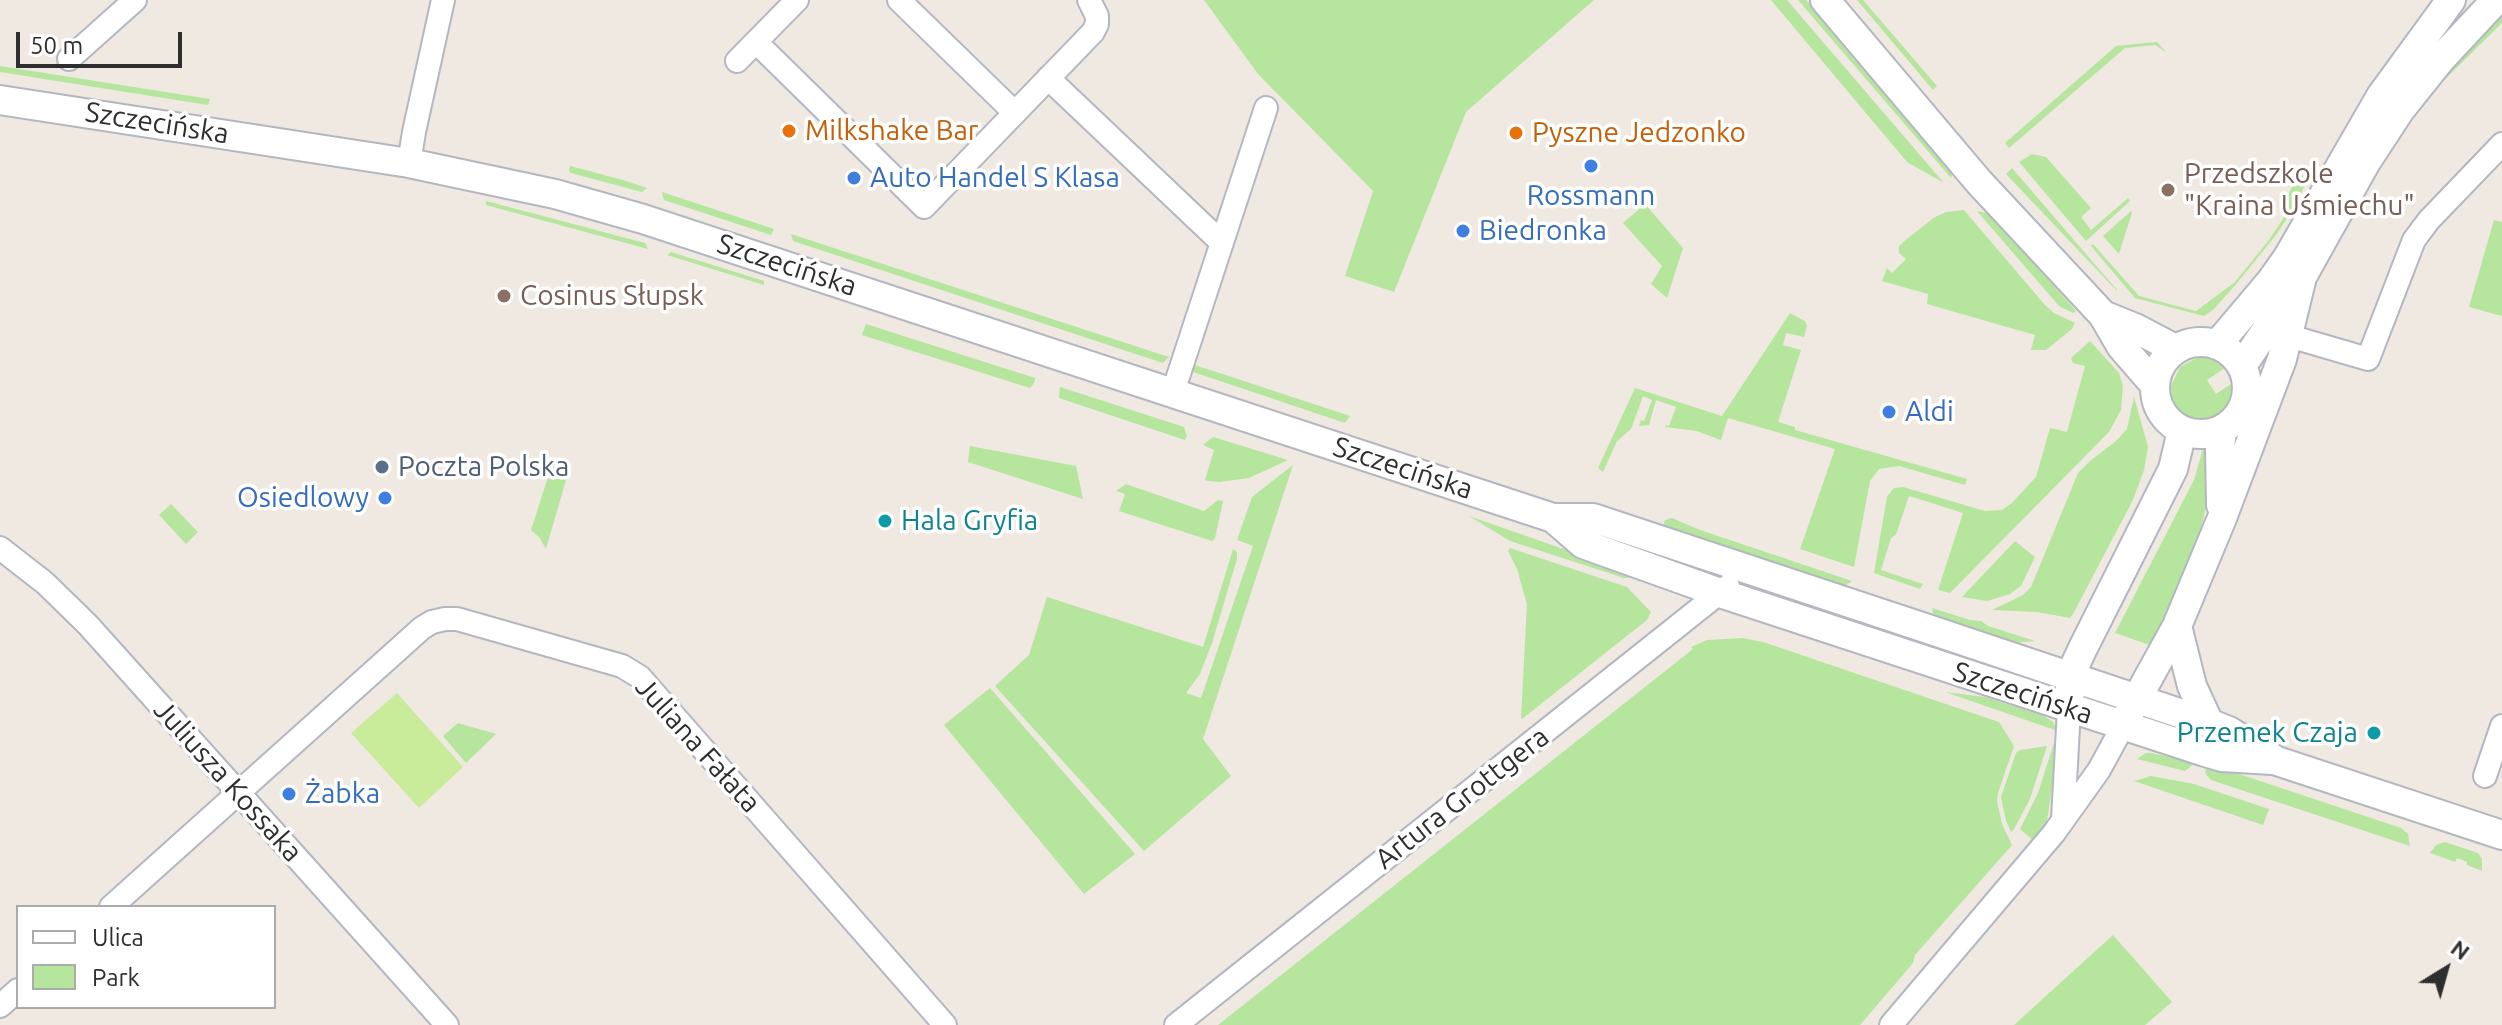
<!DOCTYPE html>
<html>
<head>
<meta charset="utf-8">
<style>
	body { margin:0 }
	#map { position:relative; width:2502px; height:1025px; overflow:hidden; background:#efe9e1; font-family:Ubuntu,sans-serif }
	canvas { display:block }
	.legend { position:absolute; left:16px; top:905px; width:260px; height:104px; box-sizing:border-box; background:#fff; border:2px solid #ababab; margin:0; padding:10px 14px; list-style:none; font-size:24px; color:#2e2e2e }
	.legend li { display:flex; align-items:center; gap:16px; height:40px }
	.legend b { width:40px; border:2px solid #ababab }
	.north { position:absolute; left:2406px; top:929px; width:80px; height:80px; -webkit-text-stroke:6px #fff; paint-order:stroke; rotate:37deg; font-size:22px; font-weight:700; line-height:32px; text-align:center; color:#2e2e2e }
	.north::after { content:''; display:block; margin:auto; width:28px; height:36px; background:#2e2e2e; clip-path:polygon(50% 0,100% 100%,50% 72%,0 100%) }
	.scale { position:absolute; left:16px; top:32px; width:166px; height:36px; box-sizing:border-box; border:4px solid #2e2e2e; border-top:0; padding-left:10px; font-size:24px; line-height:28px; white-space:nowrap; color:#2e2e2e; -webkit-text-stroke:6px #fff; paint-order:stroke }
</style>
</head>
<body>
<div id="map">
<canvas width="2502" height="1025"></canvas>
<ul class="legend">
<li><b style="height:10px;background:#fff"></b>Ulica</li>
<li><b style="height:22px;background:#b6e59e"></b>Park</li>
</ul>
<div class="north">N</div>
<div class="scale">50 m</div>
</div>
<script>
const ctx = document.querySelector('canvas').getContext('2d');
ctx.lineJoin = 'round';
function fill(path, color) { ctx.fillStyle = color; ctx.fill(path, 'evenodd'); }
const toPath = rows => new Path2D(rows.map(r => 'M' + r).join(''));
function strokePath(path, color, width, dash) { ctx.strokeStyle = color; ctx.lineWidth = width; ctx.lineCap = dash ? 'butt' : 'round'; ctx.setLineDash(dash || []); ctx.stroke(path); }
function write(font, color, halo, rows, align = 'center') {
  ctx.font = font + ' Ubuntu,sans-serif'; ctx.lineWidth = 7; ctx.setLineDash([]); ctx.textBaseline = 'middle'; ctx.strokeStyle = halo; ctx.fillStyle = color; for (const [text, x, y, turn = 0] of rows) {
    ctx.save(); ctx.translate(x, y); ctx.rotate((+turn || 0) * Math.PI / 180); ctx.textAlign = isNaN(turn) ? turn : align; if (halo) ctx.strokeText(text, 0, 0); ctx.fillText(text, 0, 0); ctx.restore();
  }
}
fill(toPath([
	[1204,0,1594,0,1466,112,1394,292,1345,276,1373,191,1258,74],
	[1771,0,1787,0,1944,183,1907,162],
	[1798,0,1806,0,1816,10,1953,171,1951,178],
	[1857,0,1863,0,1937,86,1933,90],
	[2502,9,2502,23,2426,98,2471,43],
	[2157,42,2166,52,2155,45,2125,48,2009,148,2005,143,2116,46],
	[0,66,210,99,208,105,0,72],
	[2032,154,2046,157,2091,208,2081,217,2091,230,2128,198,2130,201,2086,241,2019,162],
	[570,166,623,180,647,188,642,192,571,173,569,171],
	[2012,168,2117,290,2117,291,2006,174],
	[2300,174,2308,179,2293,209,2276,235,2237,283,2213,310,2204,316,2135,298,2091,246,2093,244,2139,296,2196,311,2235,282,2269,240,2288,211,2281,206],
	[662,192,774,229,771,235,664,200],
	[486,201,645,243,648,249,486,205],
	[1645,204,1683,248,1667,298,1651,284,1662,266,1623,223],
	[1964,210,2045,305,2054,313,2075,323,2072,329,2046,350,2031,350,2035,335,1927,304,1928,294,1882,281,1887,268,1892,273,1906,259,1899,253,1899,246,1908,238,1935,217,1946,212],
	[1977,211,1991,214,2076,311,2073,313,2059,306],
	[2131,211,2132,213,2119,254,2103,236],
	[2494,220,2502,222,2502,316,2469,307],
	[791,234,1169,357,1163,363,793,241],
	[671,252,764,281,764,285,667,255],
	[1790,313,1805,321,1807,326,1804,337,1786,333,1783,345,1801,350,1778,422,1795,427,1795,430,1967,479,1965,485,1899,466,1879,469,1870,481,1854,567,1800,549,1835,449,1728,418,1721,440,1697,431,1665,427,1666,425,1669,426,1676,407,1656,400,1649,425,1639,426,1641,420,1644,421,1652,400,1643,396,1631,429,1617,441,1603,472,1598,468,1635,388,1722,416],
	[866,324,1035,378,1034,383,1030,388,862,335],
	[2090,341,2119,373,2123,386,2121,410,2109,432,1950,593,1938,590,1963,513,1909,496,1896,534,1891,538,1881,570,1923,584,1920,589,1874,573,1887,497,1894,488,1903,487,1985,511,2002,510,2012,503,2036,477,2050,428,2067,432,2085,366,2073,363,2071,358],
	[2198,357,2209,357,2220,360,2228,366,2207,380,2216,394,2237,380,2239,388,2237,399,2232,410,2224,418,2213,423,2202,424,2191,421,2175,407,2172,397,2171,386,2180,367],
	[1189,364,1195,365,1350,416,1345,423,1193,372],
	[1060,387,1184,427,1187,436,1185,440,1059,398],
	[2134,397,2148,447,2144,470,2133,500,2073,614,2070,618,2037,612,1992,610,2023,595,2031,587,2078,473,2090,461,2116,441,2127,429],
	[1213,437,1288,460,1249,478,1219,482,1208,481,1205,480,1214,450,1203,445],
	[2204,445,2207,445,2210,481,2206,507,2200,533,2174,599,2150,645,2115,633,2194,480],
	[970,446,1076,466,1083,499,968,462],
	[552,465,561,468,566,480,546,549,539,537,531,530],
	[1293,465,1203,739,1231,776,1144,851,995,686,1029,655,1047,597,1203,647,1233,549,1237,552,1237,559,1212,643,1200,674,1186,693,1201,698,1253,546,1237,540,1252,497],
	[1126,484,1204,511,1218,500,1223,501,1215,538,1212,541,1119,511,1125,494,1116,491],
	[171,504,198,532,186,544,159,515],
	[1469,516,1632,573,1632,574,1628,578,1624,578,1510,541],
	[1672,518,1700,530,1852,581,1843,587,1662,529,1665,520],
	[2015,541,2035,557,2021,586,2010,594,1987,601,1962,597],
	[1510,548,1627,587,1651,612,1647,620,1522,719,1521,719,1527,604,1517,569,1508,551],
	[1932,608,1970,620,1981,621,1988,626,2035,641,2012,643,1934,618],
	[1743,638,1763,642,1999,722,2014,746,1998,793,1997,801,2002,824,2012,845,1915,955,1913,963,1860,1025,1218,1025,1693,649,1691,647,1707,640],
	[990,688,1135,854,1084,894,944,725],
	[1945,692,1985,697,2044,716,2053,722,2058,731],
	[458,723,496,734,466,763,443,736],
	[2054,743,2059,744,2047,821,2035,842,2020,829,2038,793],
	[2047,746,2030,799,2014,829,2011,832,2006,821,2001,797,2016,753,2020,750],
	[2146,753,2150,753,2194,762,2191,766,2185,771,2137,759],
	[2207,765,2245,776,2401,828,2408,834,2410,846,2211,780,2205,773],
	[2151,776,2194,784,2269,809,2263,825,2134,781],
	[2445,842,2478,853,2482,859,2482,871,2467,865,2467,862,2457,858,2455,862,2430,853,2436,845],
	[2113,935,2172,1002,2145,1025,2014,1025]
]), '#b6e59e');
fill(toPath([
	[397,693,463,767,419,808,351,733]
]), '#c9ec9a');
const minor = toPath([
	[899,0,1015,113],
	[756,42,924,207,1093,32,1097,24,1097,16,1089,0],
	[69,59,135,0],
	[737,61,797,0],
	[1048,78,1222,243],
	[409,163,414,132,443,0],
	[2289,336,2368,359,2414,240,2429,220,2502,144],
	[1173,392,1266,108],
	[0,548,45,583,88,625,447,1025],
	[2485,776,2502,726],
	[2063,819,2069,709],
	[111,907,422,628,432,622,445,619,457,619,622,666,640,677,945,1025],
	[0,1006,18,990],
	[1176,1025,1728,586],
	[1891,1025,2054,833,2099,770,2123,726]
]);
const tertiary = toPath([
	[1825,0,1979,182,2103,315,2121,346,2154,384],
	[0,100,409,163,555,194,643,219,1553,518,1593,518,1919,626,2209,723,2229,731,2277,761,2502,835],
	[2103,315,2135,328,2175,349],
	'2155 388a46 46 0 1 1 92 0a46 46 0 1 1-92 0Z',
	[2217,345,2271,281,2288,257,2381,96,2451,0],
	[2242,366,2302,277,2366,162,2400,110,2440,60,2496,0],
	[2221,505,2220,447,2222,430],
	[1553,518,1583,544,1720,593,2205,752,2222,757,2272,760],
	[2177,626,2192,686,2209,723],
	[2070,693,2070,676,2082,650,2173,469,2182,431],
	[2129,713,2177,626,2222,518,2282,359,2302,277]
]);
strokePath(minor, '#b4b7c1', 26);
strokePath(tertiary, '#b4b7c1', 32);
strokePath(minor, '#fff', 22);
strokePath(tertiary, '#fff', 28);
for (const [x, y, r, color] of [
	[789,131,8,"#e8710a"],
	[1516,133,8,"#e8710a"],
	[1591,166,8,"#3f7fe0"],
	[854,178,8,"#3f7fe0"],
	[2168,190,8,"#8d6e63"],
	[1463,231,8,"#3f7fe0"],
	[504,296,8,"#8d6e63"],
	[1889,412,8,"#3f7fe0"],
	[382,467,8,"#5c6f8a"],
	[385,498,8,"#3f7fe0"],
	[885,521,8,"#0f9aa8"],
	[2374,733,8,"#0f9aa8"],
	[289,794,8,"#3f7fe0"]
]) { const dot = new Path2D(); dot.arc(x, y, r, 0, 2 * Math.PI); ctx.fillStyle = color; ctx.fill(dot); strokePath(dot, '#fff', 3); }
write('28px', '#2e2e2e', '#fff', [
	["Szczecińska",157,123,9],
	["Szczecińska",787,265,18],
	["Szczecińska",1403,468,18],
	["Szczecińska",2023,693,18],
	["Juliana Fałata",698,745,48],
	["Juliusza Kossaka",228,781,48],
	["Artura Grottgera",1462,798,-38]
]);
write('28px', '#c56008', '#fff', [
	["Milkshake Bar",805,131],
	["Pyszne Jedzonko",1532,133]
], 'left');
write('28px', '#785e54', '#fff', [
	["Przedszkole",2184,174],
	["\"Kraina Uśmiechu\"",2184,206],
	["Cosinus Słupsk",520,296]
], 'left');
write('28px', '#366cbe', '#fff', [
	["Auto Handel S Klasa",870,178],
	["Rossmann",1591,196,"center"],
	["Biedronka",1479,231],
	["Aldi",1905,412],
	["Osiedlowy",369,498,"right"],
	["Żabka",305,794]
], 'left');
write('28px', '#4e5e75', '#fff', [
	["Poczta Polska",398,467]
], 'left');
write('28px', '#0d838f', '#fff', [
	["Hala Gryfia",901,521],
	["Przemek Czaja",2358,733,"right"]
], 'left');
</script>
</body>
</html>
